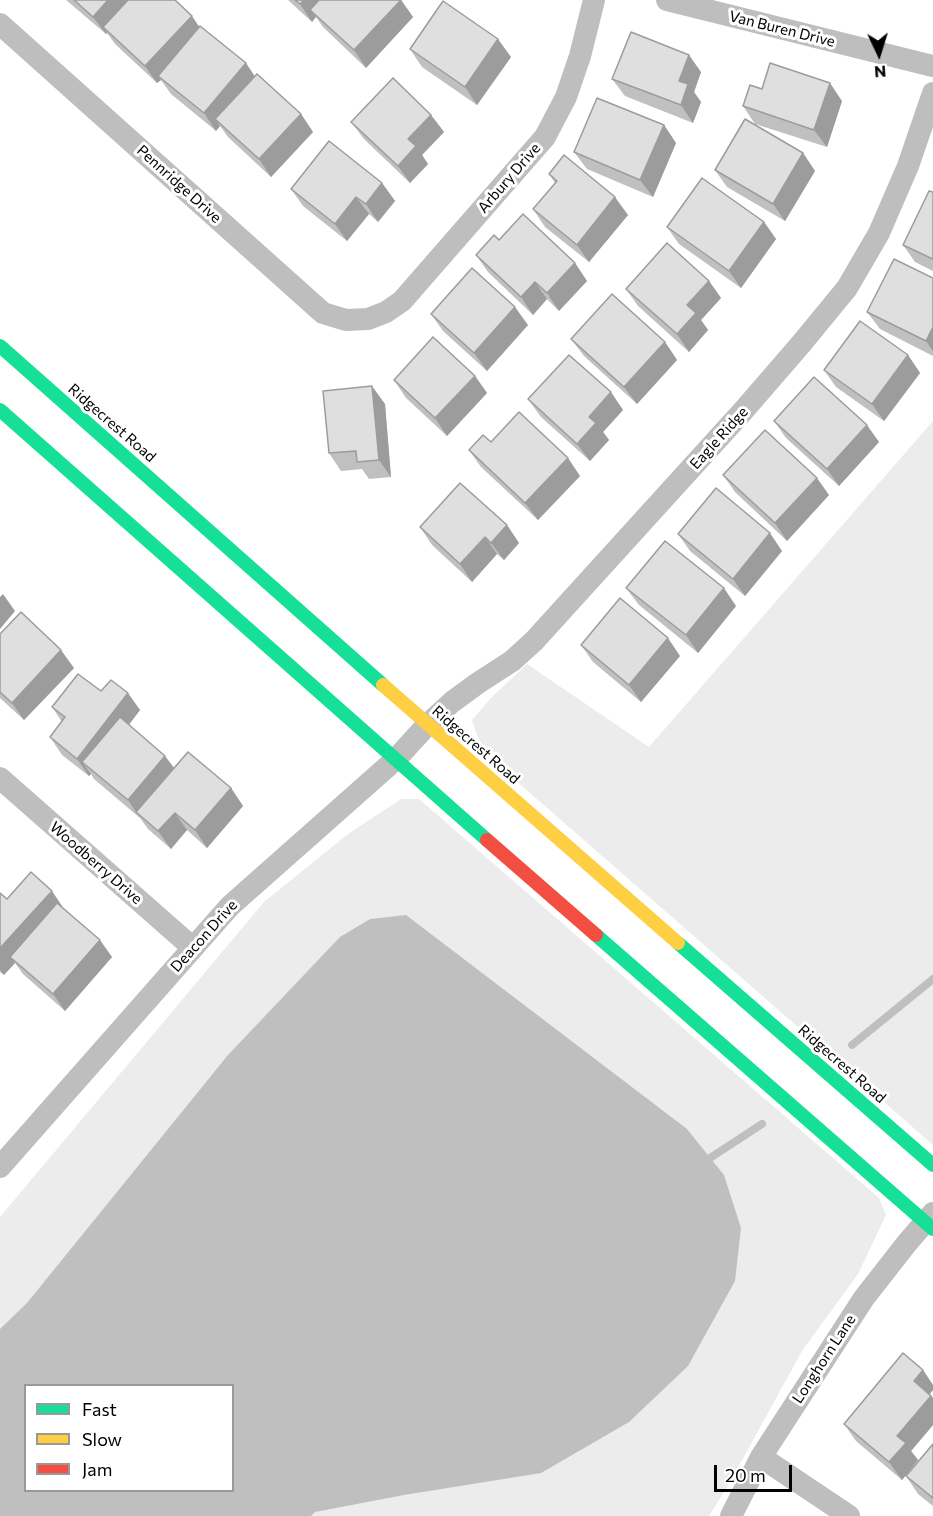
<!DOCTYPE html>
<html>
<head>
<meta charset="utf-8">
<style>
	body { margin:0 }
	#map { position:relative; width:933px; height:1516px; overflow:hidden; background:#fff; font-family:Commissioner,sans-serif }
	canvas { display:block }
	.legend { position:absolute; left:24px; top:1384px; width:210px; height:108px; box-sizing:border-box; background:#fff; border:2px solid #999; margin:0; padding:8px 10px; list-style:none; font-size:18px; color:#000 }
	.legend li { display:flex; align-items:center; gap:12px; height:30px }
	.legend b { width:30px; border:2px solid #999 }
	.north { position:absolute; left:849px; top:24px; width:60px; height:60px; -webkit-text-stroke:4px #fff; paint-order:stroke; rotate:176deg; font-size:16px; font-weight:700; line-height:24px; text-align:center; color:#000 }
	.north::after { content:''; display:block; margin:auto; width:21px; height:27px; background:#000; clip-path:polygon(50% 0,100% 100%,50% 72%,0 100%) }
	.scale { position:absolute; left:714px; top:1465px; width:78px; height:27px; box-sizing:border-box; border:3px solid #000; border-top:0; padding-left:8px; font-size:18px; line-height:21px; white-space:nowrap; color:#000; -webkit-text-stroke:4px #fff; paint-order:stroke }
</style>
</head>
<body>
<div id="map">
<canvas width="933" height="1516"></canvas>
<ul class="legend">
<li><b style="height:8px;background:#16e098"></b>Fast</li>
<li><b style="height:8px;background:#ffcf43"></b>Slow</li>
<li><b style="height:8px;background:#f24e42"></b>Jam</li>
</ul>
<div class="north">N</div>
<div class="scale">20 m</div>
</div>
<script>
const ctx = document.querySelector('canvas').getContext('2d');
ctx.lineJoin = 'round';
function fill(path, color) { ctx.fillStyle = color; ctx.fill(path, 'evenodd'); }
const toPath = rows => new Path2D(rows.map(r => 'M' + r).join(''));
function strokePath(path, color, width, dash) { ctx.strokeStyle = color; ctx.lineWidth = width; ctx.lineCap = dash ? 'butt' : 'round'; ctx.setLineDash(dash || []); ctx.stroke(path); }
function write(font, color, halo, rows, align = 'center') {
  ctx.font = font + ' Commissioner,sans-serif'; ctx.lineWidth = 6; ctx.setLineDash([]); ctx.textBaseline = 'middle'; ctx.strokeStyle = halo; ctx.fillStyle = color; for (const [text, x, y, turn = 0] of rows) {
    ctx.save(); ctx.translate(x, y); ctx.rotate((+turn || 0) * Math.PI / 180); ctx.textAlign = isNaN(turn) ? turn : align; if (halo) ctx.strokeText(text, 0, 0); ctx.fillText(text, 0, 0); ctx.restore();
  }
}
fill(toPath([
	[933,421,933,1145,483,752,472,720,491,698,527,664,649,747],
	[401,799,419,799,879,1198,886,1215,858,1274,802,1351,729,1484,709,1516,0,1516,0,1217,264,902,348,834],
	[26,1386,232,1386,232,1490,26,1490]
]), '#ececec');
fill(toPath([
	[406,915,687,1129,724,1175,741,1228,735,1281,688,1366,629,1422,541,1473,404,1495,315,1512,311,1516,0,1516,0,1329,27,1303,228,1055,340,937,370,919],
	[26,1386,232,1386,232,1490,26,1490]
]), '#bfbfbf');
strokePath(toPath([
	[852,1045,933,979],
	[710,1158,762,1124]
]), '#bfbfbf', 8);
strokePath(toPath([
	[667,0,933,66],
	[0,24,323,313,346,320,368,319,386,312,402,301,545,137,566,97,580,56,594,0],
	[0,778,193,948],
	[0,1167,230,906,396,759,428,724,452,702,478,683,512,661,534,641,743,411,801,344,847,288,879,233,908,166,933,93],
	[761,1457,849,1516],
	[731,1516,761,1457,864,1298,907,1243,933,1213]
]), '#bebebe', 22);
strokePath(toPath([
	[0,346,383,685],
	[0,410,487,840],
	[596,935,933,1229],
	[678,943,933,1165]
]), '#16e098', 14);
strokePath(toPath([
	[383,685,678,943]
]), '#ffcf43', 14);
strokePath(toPath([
	[487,840,596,935]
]), '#f24e42', 14);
fill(toPath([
	[66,0,175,0,199,27,255,77,301,114,313,132,271,177,228,137,220,126,216,131,171,94,161,80,157,83,115,44,107,33,106,34],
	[288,0,401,0,413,17,366,68,323,27,316,17,312,22],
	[410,49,511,57,477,105,422,67],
	[701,72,694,92,701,102,693,123,625,96,612,79],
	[762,89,842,101,827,147,755,124,743,106],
	[431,115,444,132,422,155,428,164,410,183,364,139,351,122],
	[664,125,676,143,653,197,587,169,574,152],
	[803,153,815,171,785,221,727,187,715,170],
	[549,174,628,215,589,262,545,227,533,209,555,183],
	[382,183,395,201,378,222,369,214,347,241,303,206,291,189],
	[933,192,933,271,915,262,903,245],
	[764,222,776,239,741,288,679,244,667,227],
	[499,240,575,263,587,281,559,311,547,299,533,315,488,272,476,255],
	[933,278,933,356,880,329,867,312],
	[709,281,721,298,701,320,708,330,689,352,638,306,626,289],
	[431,314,528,325,487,371,443,331],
	[571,339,665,342,677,360,637,404,584,356],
	[908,355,920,373,884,421,836,387,824,370],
	[475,376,487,393,447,436,406,398,394,380],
	[528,399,623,410,603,432,609,440,590,461,541,417],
	[385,404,391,477,369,479,362,469,341,471,329,453],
	[774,421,879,442,839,486,786,438],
	[491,442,580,476,538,520,481,467,469,450],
	[723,475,829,495,787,541,735,492],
	[507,525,519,543,504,560,497,554,472,582,432,545,420,527],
	[678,534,782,551,745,596,690,551],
	[626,588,736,606,698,653,639,605],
	[0,634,74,668,24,720,0,698],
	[581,645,680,656,641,702,593,662],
	[101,691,140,710,129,725,174,768,231,788,243,806,207,848,187,830,171,849,148,829,140,818,94,779,91,774,89,776,62,755,50,737,62,722,52,707],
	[0,893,7,899,64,909,112,957,65,1011,23,974,15,963,4,975,0,972],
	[923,1370,933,1385,933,1390,930,1394,933,1398,933,1425,911,1451,918,1460,902,1480,856,1441,844,1424],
	[933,1444,933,1506,918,1494,906,1476]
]), '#c0c0c0');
fill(toPath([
	[108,0,136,0,103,27,107,33,106,34,93,17],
	[304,0,332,0,310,10,316,17,312,22,300,4],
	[401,0,413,17,366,68,354,50],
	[192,16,204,34,158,76,161,80,157,83,145,66],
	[498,39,511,57,477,105,465,87],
	[689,55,701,72,694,92,701,102,693,123,681,105,679,81],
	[246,63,258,81,215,119,220,126,216,131,204,113],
	[830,83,842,101,827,147,814,130],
	[301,114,313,132,271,177,259,159],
	[431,115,444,132,422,155,428,164,410,183,398,166,408,139],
	[664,125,676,143,653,197,640,180],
	[803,153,815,171,785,221,773,204],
	[382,183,395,201,378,222,366,204],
	[356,197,369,214,347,241,335,224],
	[615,197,628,215,589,262,577,245],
	[764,222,776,239,741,288,729,271],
	[575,263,587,281,559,311,547,293],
	[709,281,721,298,701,320,708,330,689,352,677,334,687,305],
	[535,282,547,299,533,315,521,297],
	[515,307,528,325,487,371,474,353],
	[933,327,933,351,926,341],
	[665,342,677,360,637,404,624,387],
	[908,355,920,373,884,421,872,404],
	[475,376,487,393,447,436,435,418],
	[372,386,385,404,391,477,379,460],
	[611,392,623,410,603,432,609,440,590,461,577,444,589,417],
	[867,425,879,442,839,486,827,469],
	[568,458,580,476,538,520,525,503],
	[817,478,829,495,787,541,775,523],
	[507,525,519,543,504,560,491,543],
	[770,533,782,551,745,596,733,579],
	[485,537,497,554,472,582,460,564],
	[724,588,736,606,698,653,686,635],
	[3,594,15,611,0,629,0,597],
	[668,638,680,656,641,702,629,685],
	[61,650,74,668,24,720,12,703],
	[128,693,140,710,93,771,82,762,91,774,89,776,77,759],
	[165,756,178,773,136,812,140,818,128,800],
	[231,788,243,806,207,848,195,830],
	[175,813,187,830,171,849,158,831],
	[52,891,64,909,10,957,15,963,4,975,0,970,0,948],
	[100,940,112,957,65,1011,53,994],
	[923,1370,933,1385,933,1390,926,1398,914,1381],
	[931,1396,933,1398,933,1425,911,1451,918,1460,902,1480,889,1462,897,1436]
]), '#9c9c9c');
const building = toPath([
	[74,0,108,0,93,17,74,0],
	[128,0,175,0,192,16,145,66,103,27,128,0],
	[295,0,304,0,300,4,295,0],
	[319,0,401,0,354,50,310,10,319,0],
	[443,1,498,39,465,87,410,49,443,1],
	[200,26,246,63,204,113,158,76,200,26],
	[631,32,689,55,679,81,688,84,681,105,612,79,631,32],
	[770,63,830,83,814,130,743,106,750,85,762,89,770,63],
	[257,74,301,114,259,159,215,119,257,74],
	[393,78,431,115,408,139,416,146,398,166,351,122,393,78],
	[597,98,664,125,640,180,574,152,597,98],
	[745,119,803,153,773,204,715,170,745,119],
	[329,141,382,183,366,204,356,197,335,224,291,189,329,141],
	[564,155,615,197,577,245,533,209,557,181,549,174,564,155],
	[702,178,764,222,729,271,667,227,702,178],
	[929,191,933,192,933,259,903,245,929,191],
	[523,214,575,263,547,293,535,282,521,297,476,255,494,235,499,240,523,214],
	[667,243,709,281,687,305,696,313,677,334,626,289,667,243],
	[894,259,933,278,933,327,926,341,867,312,894,259],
	[472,268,515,307,474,353,431,314,472,268],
	[612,294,665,342,624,387,571,339,612,294],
	[860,321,908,355,872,404,824,370,860,321],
	[433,337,475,376,435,418,394,380,433,337],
	[569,355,611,392,589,417,596,423,577,444,528,399,569,355],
	[814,377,867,425,827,469,774,421,814,377],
	[372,386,379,460,357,462,356,451,329,453,323,391,372,386],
	[519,412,568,458,525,503,469,450,483,435,491,442,519,412],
	[765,430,817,478,775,523,723,475,765,430],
	[460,483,507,525,491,543,485,537,460,564,420,527,460,483],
	[716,488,770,533,733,579,678,534,716,488],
	[665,541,724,588,686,635,626,588,665,541],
	[620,598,668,638,629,685,581,645,620,598],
	[21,612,61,650,12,703,0,692,0,634,21,612],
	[78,674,101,691,111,680,128,693,77,759,50,737,65,717,52,707,78,674],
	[120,717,165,756,128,800,82,762,120,717],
	[188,752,231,788,195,830,175,813,158,831,136,812,188,752],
	[31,872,52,891,0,948,0,893,7,899,31,872],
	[57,903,100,940,53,994,10,957,57,903],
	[903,1353,923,1370,914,1381,931,1396,897,1436,906,1443,889,1462,844,1424,903,1353],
	[933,1444,933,1498,906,1476,933,1444]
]);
fill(building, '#dfdfdf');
strokePath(building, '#9c9c9c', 1.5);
write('15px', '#000', '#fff', [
	["Van Buren Drive",782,29,14],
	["Arbury Drive",509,178,-49],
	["Pennridge Drive",179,184,42],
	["Ridgecrest Road",112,423,41],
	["Eagle Ridge",719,438,-48],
	["Ridgecrest Road",476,745,41],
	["Woodberry Drive",96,863,41],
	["Deacon Drive",204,936,-48],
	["Ridgecrest Road",842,1064,41],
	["Longhorn Lane",824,1359,-57]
]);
</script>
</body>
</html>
